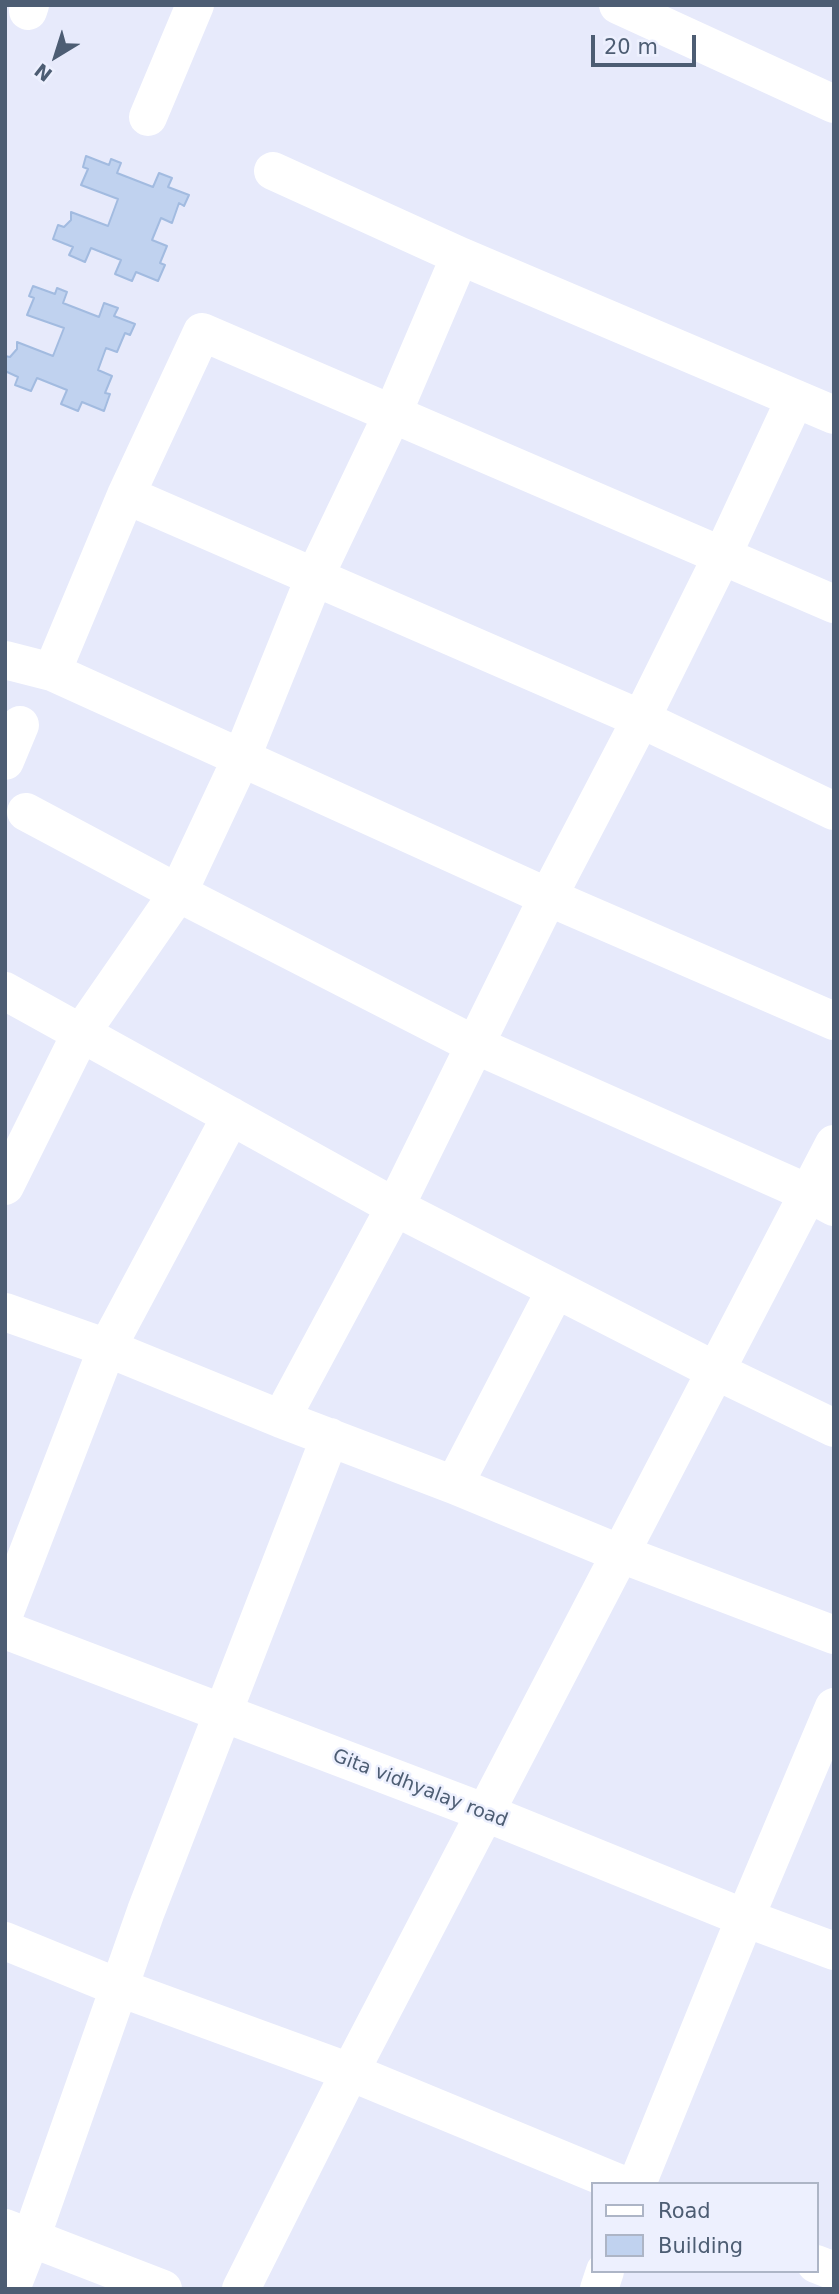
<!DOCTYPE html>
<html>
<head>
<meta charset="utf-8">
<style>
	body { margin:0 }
	#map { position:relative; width:839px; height:2294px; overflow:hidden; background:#e7eafb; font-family:"DejaVu Sans",sans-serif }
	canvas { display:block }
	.frame { position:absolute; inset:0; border:7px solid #4d5d73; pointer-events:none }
	.legend { position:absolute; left:591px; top:2182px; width:228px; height:91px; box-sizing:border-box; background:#edf0fe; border:2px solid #adb5c6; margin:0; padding:9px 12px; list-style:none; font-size:21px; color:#4d5d73 }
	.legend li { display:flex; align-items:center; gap:14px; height:35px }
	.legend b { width:35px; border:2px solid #adb5c6 }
	.north { position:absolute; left:21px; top:21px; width:70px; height:70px; -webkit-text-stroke:5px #edf0fe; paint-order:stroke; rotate:218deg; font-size:19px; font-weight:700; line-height:28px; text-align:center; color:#4d5d73 }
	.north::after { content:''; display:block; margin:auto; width:24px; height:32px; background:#4d5d73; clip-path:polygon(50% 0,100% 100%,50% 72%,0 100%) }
	.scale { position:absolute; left:591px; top:35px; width:105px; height:32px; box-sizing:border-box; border:4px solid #4d5d73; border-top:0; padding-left:9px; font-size:21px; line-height:24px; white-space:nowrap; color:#4d5d73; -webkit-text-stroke:5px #edf0fe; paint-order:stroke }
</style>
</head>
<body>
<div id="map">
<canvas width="839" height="2294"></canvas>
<div class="frame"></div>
<ul class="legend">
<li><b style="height:9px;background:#fff"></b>Road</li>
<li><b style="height:19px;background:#c0d2ef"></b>Building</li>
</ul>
<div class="north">N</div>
<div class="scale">20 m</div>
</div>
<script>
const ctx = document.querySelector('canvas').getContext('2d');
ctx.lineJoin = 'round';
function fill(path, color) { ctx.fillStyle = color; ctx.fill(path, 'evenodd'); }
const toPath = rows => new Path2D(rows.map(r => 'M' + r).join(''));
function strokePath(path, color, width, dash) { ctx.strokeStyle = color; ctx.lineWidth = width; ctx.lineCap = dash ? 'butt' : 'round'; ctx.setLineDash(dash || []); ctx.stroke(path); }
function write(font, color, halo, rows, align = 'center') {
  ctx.font = font + ' "DejaVu Sans",sans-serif'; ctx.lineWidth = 5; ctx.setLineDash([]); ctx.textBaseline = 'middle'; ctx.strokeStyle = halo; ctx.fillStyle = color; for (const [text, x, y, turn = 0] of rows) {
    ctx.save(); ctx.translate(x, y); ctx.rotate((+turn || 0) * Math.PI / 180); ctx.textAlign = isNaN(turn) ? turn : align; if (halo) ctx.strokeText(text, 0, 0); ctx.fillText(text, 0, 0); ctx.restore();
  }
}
const building = toPath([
	[86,156,109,165,111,159,121,163,117,173,153,187,159,173,172,178,168,187,189,195,184,206,179,203,172,223,161,218,152,240,167,246,160,263,165,265,158,281,136,272,132,281,115,274,121,260,91,248,85,262,69,255,73,247,53,239,58,225,64,227,71,220,71,212,108,226,118,199,81,185,88,169,83,167,86,156],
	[33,286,55,294,57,288,67,292,63,303,99,317,104,303,118,308,114,316,135,324,130,335,125,333,117,352,106,348,98,370,112,376,105,393,110,394,104,411,82,402,78,411,61,404,67,390,37,378,31,391,15,385,18,377,5,371,5,356,10,357,17,349,17,342,53,356,64,328,27,315,34,298,29,296,33,286]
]);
fill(building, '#c0d2ef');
strokePath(building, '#a2bbe0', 2);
strokePath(toPath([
	[618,5,834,104],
	[28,11,30,5],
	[148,117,195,5],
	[273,171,460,256],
	[126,495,641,719,834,811],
	[5,660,52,672,548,897,834,1021],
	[52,672,126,495,202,332,834,604],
	[5,761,20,725],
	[26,812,178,893,475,1045,808,1193,834,1207],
	[5,991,395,1207,716,1371,834,1428],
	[5,1186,81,1033,178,893,241,759,315,576,392,415,460,256,834,415],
	[5,1312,107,1348,281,1419,454,1485,621,1554,834,1635],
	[281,1419,395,1207,548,897,641,719,722,556,795,399],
	[454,1485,556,1289],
	[5,1612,107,1348,231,1116],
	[5,1630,486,1813,745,1918,834,1951],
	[5,1941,120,1988,350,2072,621,2184],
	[637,2184,745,1918,834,1707],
	[5,2228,163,2289],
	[816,2264,834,2271],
	[11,2289,31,2238,146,1911,330,1437],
	[241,2289,350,2072,834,1144],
	[599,2289,605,2271]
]), '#fff', 38);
write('19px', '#4d5d73', '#edf0fe', [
	["Gita vidhyalay road",420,1789,21]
]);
</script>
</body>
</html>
